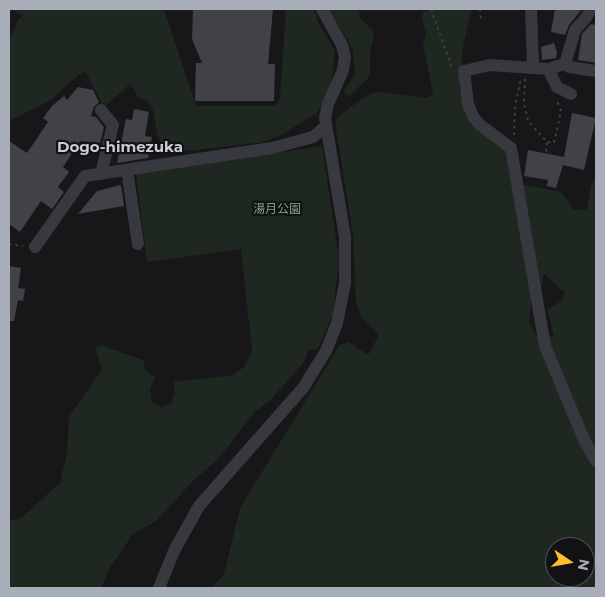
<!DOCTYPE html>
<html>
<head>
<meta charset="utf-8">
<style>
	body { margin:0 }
	#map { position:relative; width:605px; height:597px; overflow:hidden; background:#171719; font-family:Montserrat,sans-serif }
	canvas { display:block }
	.frame { position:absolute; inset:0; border:10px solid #a8adba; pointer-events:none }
	.north { position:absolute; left:545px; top:537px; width:50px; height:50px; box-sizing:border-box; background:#121215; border:1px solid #4e5057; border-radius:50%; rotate:102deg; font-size:14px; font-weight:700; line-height:20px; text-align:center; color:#a8adba }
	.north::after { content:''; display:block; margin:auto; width:18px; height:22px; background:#ffbe2a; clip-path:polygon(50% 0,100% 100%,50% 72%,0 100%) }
</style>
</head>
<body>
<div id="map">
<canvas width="605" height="597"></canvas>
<div class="frame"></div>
<div class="north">N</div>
</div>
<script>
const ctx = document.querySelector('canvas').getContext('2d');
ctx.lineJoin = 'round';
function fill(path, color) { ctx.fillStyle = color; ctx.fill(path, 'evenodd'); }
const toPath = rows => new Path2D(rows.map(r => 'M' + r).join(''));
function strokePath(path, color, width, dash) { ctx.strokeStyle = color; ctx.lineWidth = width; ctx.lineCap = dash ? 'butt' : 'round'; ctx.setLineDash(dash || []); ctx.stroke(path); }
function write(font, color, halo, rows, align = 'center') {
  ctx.font = font + ' Montserrat,"Noto Sans JP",sans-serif'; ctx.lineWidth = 4.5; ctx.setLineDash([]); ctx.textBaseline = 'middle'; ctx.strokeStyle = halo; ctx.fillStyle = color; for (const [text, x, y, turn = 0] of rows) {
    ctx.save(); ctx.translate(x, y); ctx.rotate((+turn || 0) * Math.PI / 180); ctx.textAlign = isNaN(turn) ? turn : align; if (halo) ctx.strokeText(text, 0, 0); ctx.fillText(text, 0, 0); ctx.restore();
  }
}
fill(toPath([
	[11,9,164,9,196,106,275,106,280,99,286,9,314,9,318,22,335,51,331,86,325,102,316,113,280,136,262,142,189,151,165,149,157,134,153,110,148,101,139,98,130,84,104,107,85,71,71,81,51,100,9,121,9,41,18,20,23,15],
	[329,9,360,9,359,17,372,29,374,36,370,51,370,72,368,78,350,95,346,95,344,91,355,74,353,50],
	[436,9,472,9,464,41,459,86,463,105,508,153,516,183,561,192,574,210,587,209,591,186,596,176,596,588,207,588,213,587,224,574,240,508,339,346,349,342,368,355,379,335,361,317,356,301,353,234,335,123,339,116,367,95,377,92,428,98,433,93,423,45,426,33,422,17,424,11],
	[544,274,565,293,560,302,547,309,554,336,540,341,529,323,531,301,542,285],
	[555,547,585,547,585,577,555,577],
	[322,146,339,258,333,313,318,349,308,350,305,360,294,374,270,400,255,412,218,459,194,480,156,521,133,534,110,567,101,588,9,588,9,520,20,519,60,483,67,453,69,417,102,369,95,348,101,345,143,360,146,371,155,377,150,390,152,402,162,408,171,403,175,393,174,382,233,375,244,367,252,350,241,249,147,262,136,174]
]), '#1f2820');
fill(toPath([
	[193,9,273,9,268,64,275,64,274,101,195,101,196,63,202,63,192,39],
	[555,9,582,9,569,25,565,35,551,32],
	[591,24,596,25,596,63,578,60,582,34],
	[554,43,557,52,556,58,542,60,541,47],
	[78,87,93,90,99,102,94,107,91,116,96,117,104,127,100,143,80,141,63,167,69,172,58,187,64,192,52,209,41,201,20,232,9,224,9,141,27,153,48,122,43,118,52,106,64,96,67,100],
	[134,109,149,112,145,136,152,137,148,158,117,163,126,119,132,120],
	[572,113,596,118,584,170,563,165,556,188,547,186,548,180,524,176,528,150,564,157],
	[121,185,124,206,78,214,97,191],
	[9,266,21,268,18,288,25,289,23,301,18,300,14,321,9,321]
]), '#414247');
strokePath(toPath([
	[431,9,452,68],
	[480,9,481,21],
	[525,79,524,103,528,121,547,142,546,154],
	[514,135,515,107,521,78],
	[548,142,554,143,561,111,557,101],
	[9,244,23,246]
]), '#3e4046', 2, [2.5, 4]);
strokePath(toPath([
	[531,9,533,67],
	[591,9,585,19,575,30,565,64,569,67,596,71],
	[565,64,548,69,490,65,464,71,468,104,473,116,479,124,511,148,545,346,585,442,596,461],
	[548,69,557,87,571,94],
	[101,110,113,125,101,174],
	[127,170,138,244],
	[35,247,85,176,272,148,313,137,326,126],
	[159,588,174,551,199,506,303,388,326,351,337,323,345,283,345,237,325,118,328,104,343,70,345,57,342,45,322,9]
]), '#38393f', 12);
write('12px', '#7ea782', '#121215', [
	["湯月公園",277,209]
]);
write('bold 15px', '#caccd6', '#121215', [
	["Dogo-himezuka",120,148]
]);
</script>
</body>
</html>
